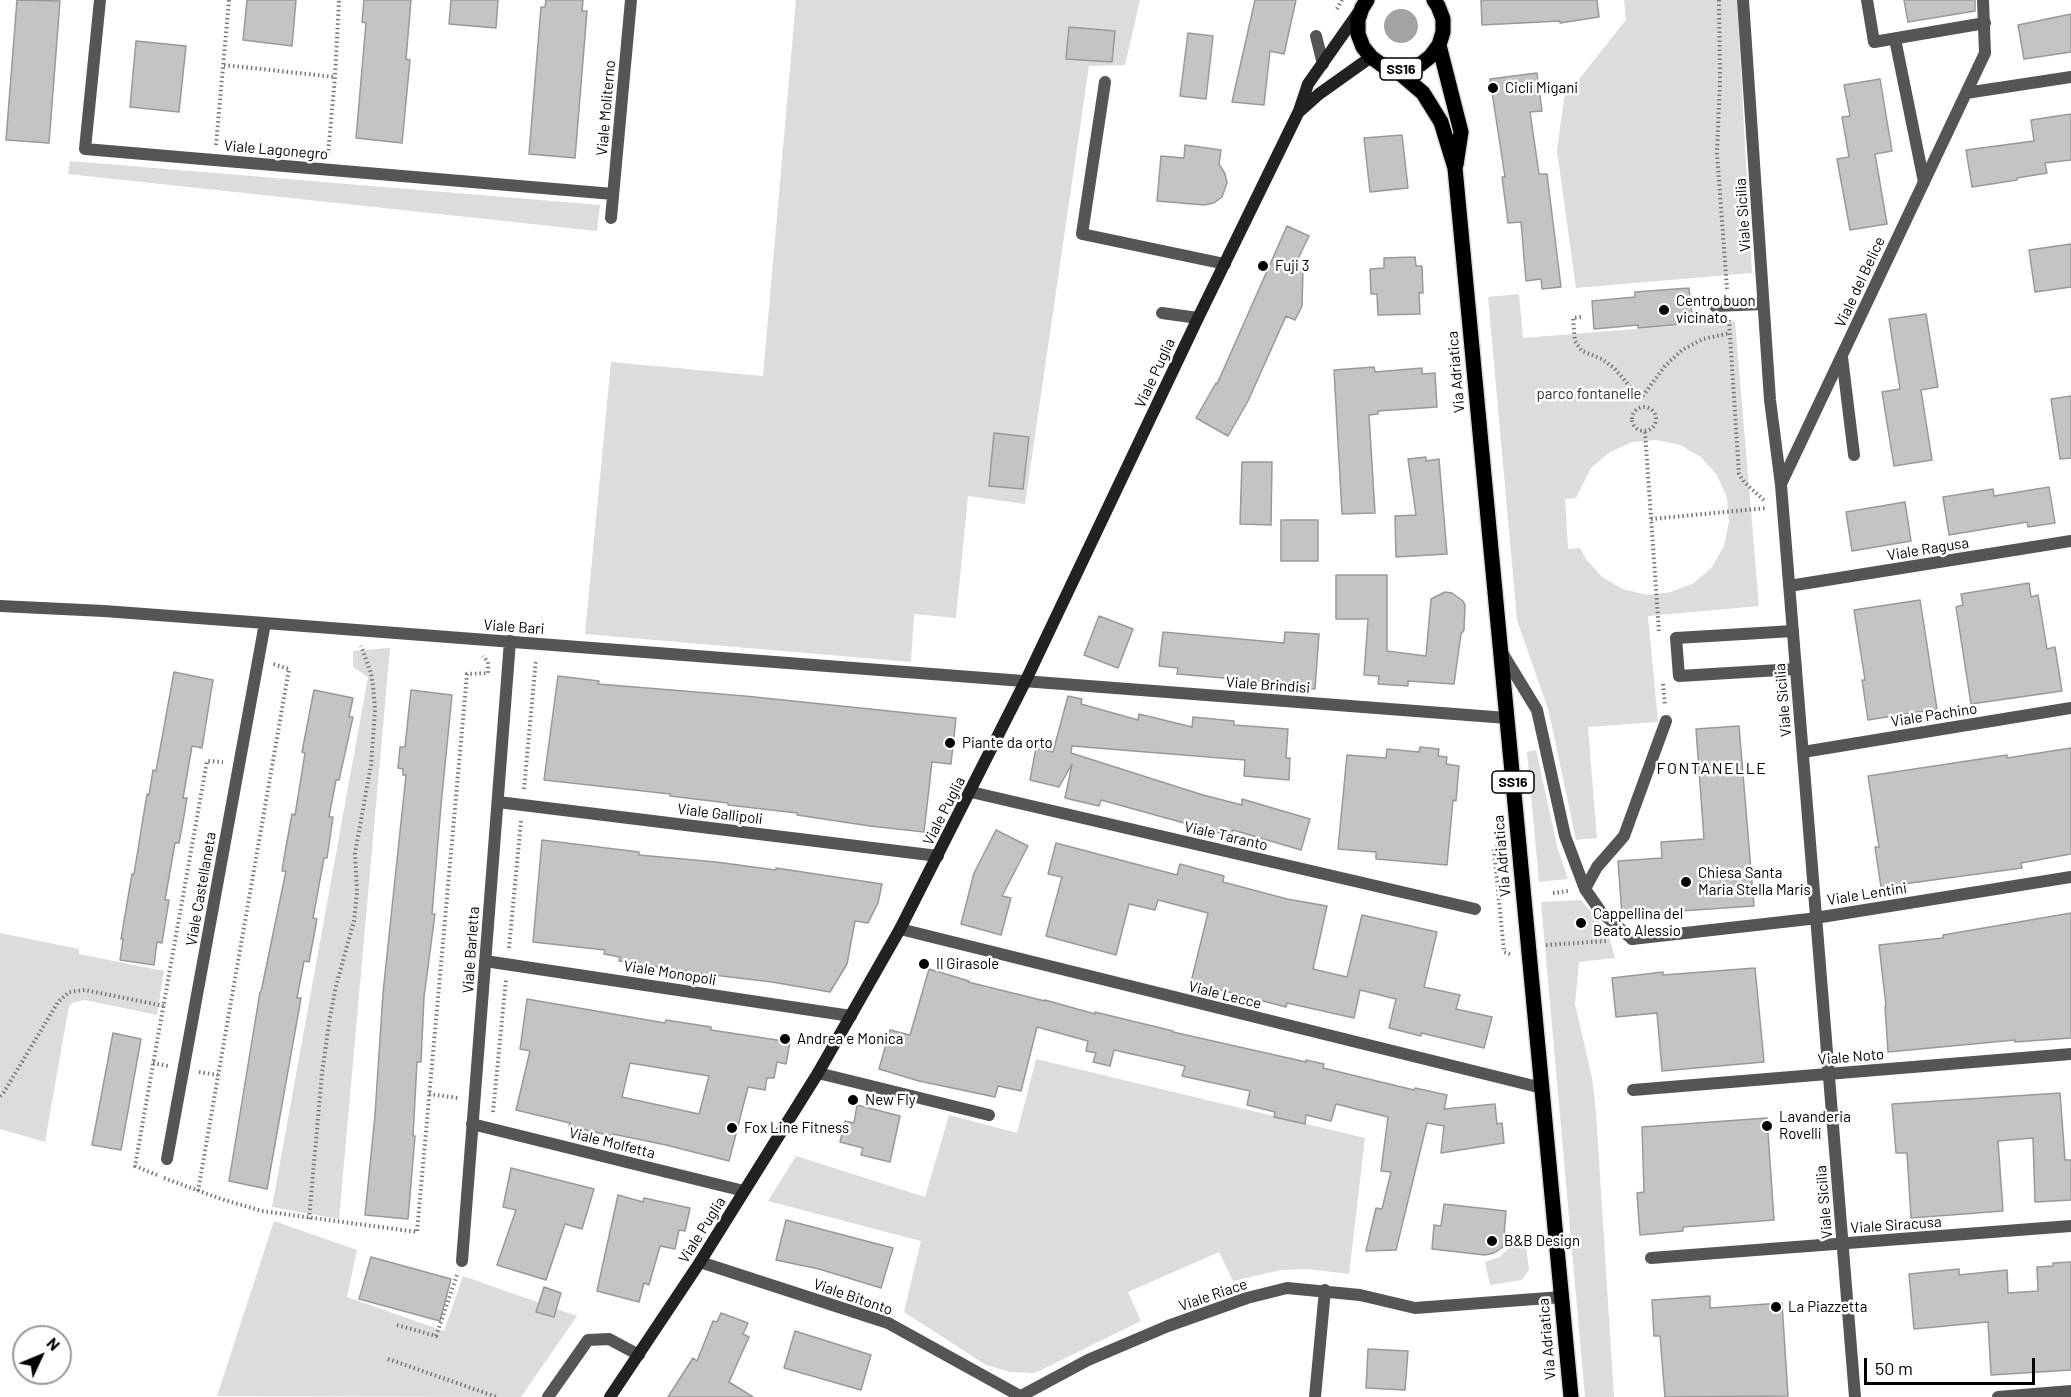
<!DOCTYPE html>
<html>
<head>
<meta charset="utf-8">
<style>
	body { margin:0 }
	#map { position:relative; width:2071px; height:1397px; overflow:hidden; background:#fff; font-family:Barlow,sans-serif }
	canvas { display:block }
	.north { position:absolute; left:12px; top:1325px; width:60px; height:60px; box-sizing:border-box; background:#fff; border:2px solid #999; border-radius:50%; rotate:46deg; font-size:16px; font-weight:700; line-height:24px; text-align:center; color:#000 }
	.north::after { content:''; display:block; margin:auto; width:21px; height:27px; background:#000; clip-path:polygon(50% 0,100% 100%,50% 72%,0 100%) }
	.scale { position:absolute; left:1864px; top:1358px; width:171px; height:27px; box-sizing:border-box; border:3px solid #000; border-top:0; padding-left:8px; font-size:18px; line-height:21px; white-space:nowrap; color:#000; -webkit-text-stroke:4px #fff; paint-order:stroke }
</style>
</head>
<body>
<div id="map">
<canvas width="2071" height="1397"></canvas>
<div class="north">N</div>
<div class="scale">50 m</div>
</div>
<script>
const ctx = document.querySelector('canvas').getContext('2d');
ctx.lineJoin = 'round';
function fill(path, color) { ctx.fillStyle = color; ctx.fill(path, 'evenodd'); }
const toPath = rows => new Path2D(rows.map(r => 'M' + r).join(''));
function strokePath(path, color, width, dash) { ctx.strokeStyle = color; ctx.lineWidth = width; ctx.lineCap = dash ? 'butt' : 'round'; ctx.setLineDash(dash || []); ctx.stroke(path); }
function write(font, color, halo, rows, align = 'center') {
  ctx.font = font + ' Barlow,sans-serif'; ctx.lineWidth = 5; ctx.setLineDash([]); ctx.textBaseline = 'middle'; ctx.strokeStyle = halo; ctx.fillStyle = color; for (const [text, x, y, turn = 0] of rows) {
    ctx.save(); ctx.translate(x, y); ctx.rotate((+turn || 0) * Math.PI / 180); ctx.textAlign = isNaN(turn) ? turn : align; if (halo) ctx.strokeText(text, 0, 0); ctx.fillText(text, 0, 0); ctx.restore();
  }
}
fill(toPath([
	[796,0,1140,0,1125,65,1089,66,1025,504,968,496,956,618,914,614,911,662,585,634,611,362,763,376],
	[1624,0,1737,0,1752,273,1576,288,1557,151,1564,98,1626,20],
	[70,161,600,205,597,231,68,174],
	[1519,294,1523,338,1735,321,1759,606,1648,616,1658,722,1588,727,1597,838,1576,840,1549,712,1517,620,1488,297],
	[1656,440,1680,445,1701,457,1717,475,1727,498,1729,522,1724,546,1712,567,1694,583,1671,592,1647,595,1623,589,1602,577,1586,559,1580,548,1568,549,1565,499,1576,498,1591,468,1610,452,1632,442],
	[390,648,339,1219,272,1207,368,677,353,667,353,651],
	[1536,750,1557,846,1568,879,1539,882,1527,752],
	[1581,900,1608,932,1615,958,1579,962,1575,1004,1592,1078,1596,1112,1614,1397,1585,1397,1541,902],
	[0,933,79,949,79,954,164,971,157,1015,85,1000,74,1002,69,1006,45,1142,0,1129],
	[1036,1059,1365,1138,1349,1274,1307,1269,1281,1270,1233,1281,1219,1252,1128,1292,1141,1321,1035,1373,1010,1372,986,1365,904,1312,921,1241,768,1201,796,1156,925,1197,949,1115,1017,1133],
	[274,1221,357,1250,347,1297,444,1331,463,1276,577,1316,521,1397,217,1396],
	[1514,1242,1526,1246,1529,1270,1522,1280,1490,1285,1485,1262,1500,1257]
]), '#dcdcdc');
fill(toPath([
	'1384 26a17 17 0 1 1 34 0a17 17 0 1 1-34 0Z'
]), '#a3a3a3');
const building = toPath([
	[17,0,60,1,49,143,6,140,17,0],
	[247,0,296,0,292,46,243,40,247,0],
	[364,0,411,0,406,59,410,60,402,143,356,138,366,23,362,22,364,0],
	[451,0,498,0,496,28,449,24,451,0],
	[546,0,583,0,582,11,587,11,575,158,529,154,541,7,545,7,546,0],
	[1255,0,1296,0,1284,54,1270,51,1264,105,1232,102,1255,0],
	[1481,0,1597,0,1599,17,1560,23,1560,21,1482,25,1481,0],
	[1904,0,1975,0,1975,11,1908,22,1904,0],
	[2071,14,2071,52,2024,59,2018,25,2071,14],
	[1069,27,1115,31,1112,62,1066,59,1069,27],
	[1188,33,1213,36,1206,99,1180,96,1188,33],
	[136,41,186,46,179,112,130,107,136,41],
	[1537,73,1542,111,1530,112,1539,174,1547,174,1561,287,1542,289,1541,279,1526,281,1521,222,1508,223,1502,177,1505,177,1490,79,1537,73],
	[1880,79,1892,151,1875,154,1887,224,1850,230,1837,159,1849,157,1842,117,1850,116,1844,85,1880,79],
	[2071,114,2071,160,2045,163,2047,173,2017,178,2017,180,1972,187,1966,150,2034,141,2031,120,2071,114],
	[1402,135,1408,188,1370,192,1364,138,1402,135],
	[1185,145,1221,150,1219,164,1225,174,1227,183,1222,197,1214,203,1204,205,1157,201,1161,156,1184,158,1185,145],
	[1287,226,1309,236,1295,265,1303,269,1302,306,1295,320,1286,316,1248,401,1228,436,1196,418,1216,383,1217,384,1287,226],
	[2071,244,2071,287,2035,292,2029,250,2071,244],
	[1415,257,1416,266,1422,266,1423,293,1419,293,1420,314,1378,315,1377,294,1371,294,1370,269,1384,268,1384,258,1415,257],
	[1689,288,1693,323,1638,328,1638,325,1594,329,1592,301,1635,297,1635,292,1689,288],
	[1926,314,1938,387,1921,390,1932,460,1894,466,1882,392,1900,389,1889,319,1926,314],
	[1374,367,1375,372,1422,368,1422,374,1435,373,1437,407,1378,411,1378,414,1369,415,1375,513,1342,514,1334,370,1374,367],
	[2071,396,2071,458,2060,459,2051,399,2071,396],
	[994,433,1029,437,1023,489,989,486,994,433],
	[1426,457,1426,461,1439,459,1447,554,1396,557,1395,516,1416,515,1408,459,1426,457],
	[1242,462,1272,462,1271,525,1240,524,1242,462],
	[2049,487,2055,523,2028,527,2027,522,1949,535,1943,497,1993,489,1994,496,2049,487],
	[1905,502,1911,541,1852,551,1846,512,1905,502],
	[1281,520,1318,520,1318,561,1281,561,1281,520],
	[1336,575,1387,575,1387,651,1426,656,1431,599,1445,592,1452,593,1463,601,1465,605,1464,630,1461,634,1454,684,1408,681,1408,686,1378,684,1379,676,1364,675,1368,619,1336,619,1336,575],
	[2029,583,2031,597,2038,595,2047,649,2055,647,2062,691,1971,704,1956,607,1963,605,1961,594,2029,583],
	[1920,600,1937,709,1868,720,1862,680,1865,680,1854,610,1920,600],
	[1099,616,1133,629,1118,668,1084,655,1099,616],
	[1163,632,1284,643,1285,632,1319,634,1315,689,1281,686,1281,683,1177,674,1178,668,1159,666,1163,632],
	[174,672,213,680,202,748,192,746,183,798,187,798,184,816,179,843,175,843,165,900,169,900,162,943,157,942,154,965,120,960,123,939,121,939,132,874,134,874,147,794,149,795,153,770,156,771,174,672],
	[558,676,599,681,598,684,745,696,956,718,951,764,932,762,924,832,870,826,797,815,797,813,728,805,728,803,670,796,670,794,544,780,558,676],
	[314,690,353,698,349,717,353,717,339,780,336,780,329,817,333,817,327,858,324,858,313,918,317,919,309,962,304,961,297,998,301,998,267,1189,229,1181,260,992,261,992,286,871,282,871,284,858,292,814,295,815,305,753,302,752,314,690],
	[411,690,452,695,441,805,432,914,435,914,424,997,421,1062,417,1062,413,1136,415,1136,408,1219,365,1215,375,1115,383,993,406,775,403,775,403,769,398,768,400,747,405,747,411,690],
	[1068,696,1082,699,1081,704,1138,720,1139,714,1192,727,1193,717,1234,721,1234,725,1288,729,1286,758,1290,758,1289,780,1244,776,1245,760,1072,746,1071,753,1203,795,1242,805,1242,799,1310,819,1301,850,1233,830,1231,836,1101,800,1099,806,1065,798,1072,764,1059,787,1030,780,1036,748,1053,752,1068,696],
	[1739,726,1754,906,1622,915,1618,861,1662,858,1661,842,1704,839,1696,729,1739,726],
	[1420,747,1439,749,1438,756,1447,757,1446,764,1459,766,1456,801,1453,800,1447,865,1376,859,1376,852,1338,849,1347,755,1386,758,1387,749,1419,752,1420,747],
	[2071,748,2071,854,2021,863,2022,868,1881,887,1875,847,1879,847,1868,776,2007,755,2007,758,2071,748],
	[996,830,1028,846,1002,896,1011,898,1001,935,961,924,974,873,996,830],
	[542,840,639,852,639,855,716,862,776,870,776,868,882,884,878,903,868,923,855,921,847,964,830,992,772,982,705,974,619,961,620,957,604,954,605,950,533,942,542,840],
	[1056,843,1177,875,1180,864,1224,876,1223,882,1287,899,1327,906,1313,969,1347,977,1362,915,1437,932,1424,987,1460,995,1456,1009,1492,1017,1484,1048,1421,1033,1421,1036,1389,1028,1396,999,1360,990,1354,1018,1287,1003,1286,1007,1191,982,1208,913,1158,900,1155,910,1129,904,1116,955,1046,936,1062,877,1048,874,1056,843],
	[2071,913,2071,1038,2015,1042,2015,1040,1888,1052,1885,1006,1886,1006,1879,945,1943,938,1943,935,2071,913],
	[1755,968,1764,1062,1662,1071,1657,1013,1616,1017,1612,978,1663,972,1663,975,1755,968],
	[929,969,969,981,968,982,1045,1001,1045,1000,1095,1014,1095,1012,1173,1031,1173,1032,1306,1062,1306,1060,1324,1064,1323,1068,1414,1090,1415,1088,1447,1095,1444,1109,1495,1104,1497,1124,1502,1123,1504,1143,1441,1153,1444,1126,1427,1123,1396,1250,1366,1251,1376,1208,1382,1209,1391,1172,1381,1171,1388,1117,1336,1104,1331,1121,1306,1115,1305,1124,1274,1117,1275,1112,1247,1105,1250,1091,1182,1076,1185,1066,1114,1050,1110,1066,1093,1062,1096,1053,1086,1051,1088,1041,1037,1027,1021,1091,998,1086,995,1097,919,1081,879,1069,890,1030,910,1035,929,969],
	[527,999,665,1023,666,1020,711,1027,711,1030,790,1042,786,1064,777,1062,774,1078,767,1078,765,1090,748,1087,729,1161,666,1145,613,1134,612,1136,569,1126,570,1123,516,1110,530,1051,520,1049,527,999],
	[630,1063,709,1076,699,1114,622,1097,630,1063],
	[113,1033,141,1039,121,1150,92,1145,113,1033],
	[2060,1093,2065,1160,2071,1160,2071,1200,2035,1202,2033,1138,1998,1141,2003,1211,1911,1218,1907,1153,1896,1153,1892,1104,2060,1093],
	[857,1105,900,1116,890,1162,861,1155,863,1148,840,1142,845,1121,854,1123,857,1105],
	[1767,1118,1774,1220,1683,1227,1683,1231,1640,1235,1637,1193,1644,1192,1642,1127,1767,1118],
	[511,1168,594,1189,582,1229,565,1224,546,1280,497,1265,516,1210,503,1207,511,1168],
	[618,1195,643,1202,644,1198,690,1208,685,1231,679,1230,675,1249,660,1246,649,1285,644,1283,639,1302,597,1291,618,1195],
	[1444,1204,1506,1211,1503,1247,1494,1253,1485,1255,1432,1249,1434,1225,1441,1226,1444,1204],
	[786,1220,893,1248,881,1288,819,1269,776,1260,786,1220],
	[371,1257,451,1279,440,1321,359,1299,371,1257],
	[2071,1262,2071,1370,1991,1375,1988,1322,1914,1329,1909,1274,1959,1269,1959,1275,2007,1270,2008,1293,2038,1291,2037,1267,2053,1266,2053,1263,2071,1262],
	[544,1287,561,1293,554,1317,536,1312,544,1287],
	[1710,1296,1710,1308,1782,1303,1788,1396,1665,1397,1660,1336,1654,1336,1652,1300,1710,1296],
	[721,1313,748,1323,743,1334,749,1337,729,1382,753,1397,668,1397,693,1358,697,1361,713,1321,717,1322,721,1313],
	[795,1331,871,1355,861,1390,784,1368,795,1331],
	[1368,1349,1408,1351,1405,1390,1366,1388,1368,1349]
]);
fill(building, '#c4c4c4');
strokePath(building, '#999', 1.5);
const primary = toPath([
	[1367,0,1362,8,1358,20,1358,34,1363,47,1371,57,1382,65,1395,69,1408,69,1421,64,1431,56,1439,45,1443,32,1443,19,1438,6,1434,0],
	[1439,45,1461,132,1456,165],
	[1395,69,1423,93,1441,122,1455,168,1571,1397]
]);
strokePath(primary, '#dbdbdb', 18);
strokePath(toPath([
	[1719,0,1720,80,1717,153,1727,289],
	[1337,9,1342,0],
	[224,65,335,77],
	[216,145,229,0],
	[328,155,335,77,339,0],
	[1581,317,1573,318,1575,341,1579,347,1582,351,1602,359,1614,368,1633,390,1642,397,1665,366,1682,350,1703,339,1730,333],
	[1729,320,1739,474,1744,482,1766,502],
	'1632 419a12 12 0 1 1 24 0a12 12 0 1 1-24 0Z',
	[1645,432,1659,632],
	[1651,519,1767,508],
	[1663,684,1665,706],
	[524,789,536,659],
	[1501,844,1494,849,1504,952,1512,955],
	[1553,893,1569,891],
	[1546,945,1607,941],
	[509,948,521,821],
	[153,1063,168,1066],
	[199,1072,218,1075],
	[429,1094,458,1098],
	[0,1096,4,1092,58,1002,69,992,85,990,164,1006],
	[493,1112,506,979],
	[157,1175,135,1166,207,761,223,762],
	[164,1178,221,1199,262,1211,417,1232,467,674,488,673,488,662,483,656],
	[198,1191,289,669,273,664],
	[309,1219,322,1073,330,1017,336,986,354,921,357,892,355,853,371,765,375,710,373,686,371,673,361,646],
	[397,1325,436,1336,457,1275],
	[388,1359,497,1397]
]), '#777', 4, [1.5, 3]);
strokePath(toPath([
	[1867,0,1874,42,1985,23],
	[1316,36,1323,64],
	[1895,39,1924,182],
	[1105,82,1082,234,1225,264],
	[1715,306,1763,304],
	[1162,313,1198,318],
	[1842,357,1854,455],
	[1793,631,1676,638,1679,676,1796,669],
	[1501,651,1537,710,1565,836,1585,889,1601,912,1632,939],
	[1585,889,1597,867,1624,836,1666,721],
	[548,1397,588,1340,609,1339,639,1355]
]), '#555', 12);
strokePath(toPath([
	[100,0,85,149,613,194],
	[1743,0,1770,400,1781,485,1855,1397],
	[1966,93,2071,77],
	[611,218,631,0],
	[1781,484,1985,53,1983,0],
	[1789,586,2071,541],
	[0,606,104,611,265,623,1507,718],
	[1803,752,2071,708],
	[971,792,1475,909],
	[498,802,938,856],
	[900,929,1542,1088],
	[1632,939,1809,919,2071,877],
	[485,961,851,1016],
	[818,1073,989,1115],
	[1633,1090,2071,1054],
	[472,1124,744,1191],
	[167,1159,265,623],
	[1651,1258,2071,1226],
	[462,1261,510,641],
	[700,1262,888,1323,1020,1396],
	[1019,1397,1088,1360,1168,1326,1247,1298,1287,1288,1360,1295,1415,1308,1562,1297],
	[1315,1397,1325,1290],
	[1998,1397,2071,1391]
]), '#555', 12);
strokePath(toPath([
	[1300,111,1319,94,1371,57],
	[610,1397,700,1262,818,1073,900,929,1026,680,1198,318,1299,111,1308,84,1358,13]
]), '#222', 12);
strokePath(primary, '#000', 15);
for (const [x, y, r, color] of [
	[1493,88,6,"#000"],
	[1263,266,6,"#000"],
	[1664,310,6,"#000"],
	[950,743,6,"#000"],
	[1686,882,6,"#000"],
	[1581,923,6,"#000"],
	[924,964,6,"#000"],
	[785,1039,6,"#000"],
	[853,1100,6,"#000"],
	[1767,1126,6,"#000"],
	[732,1128,6,"#000"],
	[1492,1241,6,"#000"],
	[1776,1307,6,"#000"]
]) { const dot = new Path2D(); dot.arc(x, y, r, 0, 2 * Math.PI); ctx.fillStyle = color; ctx.fill(dot); strokePath(dot, '#fff', 2); }
for (const [x, y, w] of [
	[1401,69,42],
	[1513,782,42]
]) { const box = new Path2D(); box.roundRect(x - w / 2, y - 11, w, 22, 4.5); ctx.fillStyle = '#fff'; ctx.fill(box); strokePath(box, '#000', 1.5); }
write('bold 14px', '#000', null, [
	["SS16",1401,69],
	["SS16",1513,782]
]);
write('15px', '#000', '#fff', [
	["Cicli Migani",1505,88],
	["Fuji 3",1275,266],
	["Centro buon",1676,301],
	["vicinato",1676,318],
	["Piante da orto",962,743],
	["Chiesa Santa",1698,873],
	["Maria Stella Maris",1698,890],
	["Cappellina del",1593,914],
	["Beato Alessio",1593,931],
	["Il Girasole",936,964],
	["Andrea e Monica",797,1039],
	["New Fly",865,1100],
	["Lavanderia",1779,1117],
	["Rovelli",1779,1134],
	["Fox Line Fitness",744,1128],
	["B&B Design",1504,1241],
	["La Piazzetta",1788,1307]
], 'left');
write('15px', '#000', '#fff', [
	["Viale Moliterno",606,108,-85],
	["Viale Lagonegro",276,150,5],
	["Viale Sicilia",1743,215,-94],
	["Viale del Belice",1860,282,-65],
	["Via Adriatica",1456,372,-95],
	["Viale Puglia",1155,373,-65],
	["Viale Ragusa",1928,549,-9],
	["Viale Bari",514,627,4],
	["Viale Brindisi",1268,685,4],
	["Viale Sicilia",1783,700,-95],
	["Viale Pachino",1934,715,-9],
	["Viale Puglia",944,811,-63],
	["Viale Gallipoli",720,814,7],
	["Viale Taranto",1226,836,13],
	["Via Adriatica",1502,856,-95],
	["Viale Castellaneta",201,889,-80],
	["Viale Lentini",1867,894,-9],
	["Viale Barletta",471,950,-86],
	["Viale Monopoli",670,973,9],
	["Viale Lecce",1225,995,14],
	["Viale Noto",1851,1057,-5],
	["Viale Molfetta",612,1143,14],
	["Viale Sicilia",1824,1202,-95],
	["Viale Siracusa",1896,1225,-4],
	["Viale Puglia",702,1230,-58],
	["Viale Riace",1213,1295,-19],
	["Viale Bitonto",853,1297,19],
	["Via Adriatica",1547,1339,-95]
]);
write('15px', '#333', '#fff', [
	["parco fontanelle",1589,394]
]);
ctx.letterSpacing = '1.5px';
write('16px', '#000', '#fff', [
	["FONTANELLE",1712,769]
]);
ctx.letterSpacing = '0px';
</script>
</body>
</html>
